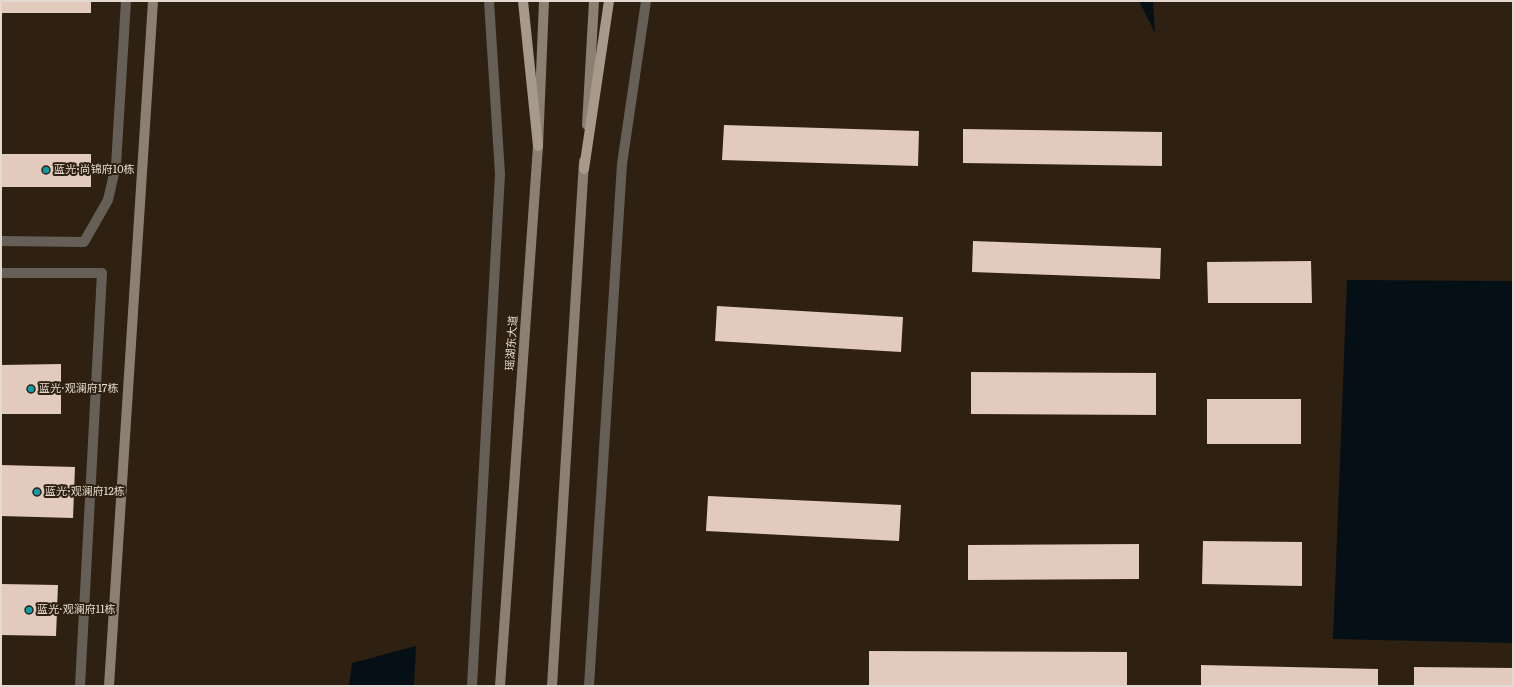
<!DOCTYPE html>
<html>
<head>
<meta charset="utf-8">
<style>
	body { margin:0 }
	#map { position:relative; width:1514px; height:687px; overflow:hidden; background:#2f2112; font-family:Literata,serif }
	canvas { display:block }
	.frame { position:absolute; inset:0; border:2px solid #e3d9d0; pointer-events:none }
</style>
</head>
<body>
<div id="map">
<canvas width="1514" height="687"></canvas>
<div class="frame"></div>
</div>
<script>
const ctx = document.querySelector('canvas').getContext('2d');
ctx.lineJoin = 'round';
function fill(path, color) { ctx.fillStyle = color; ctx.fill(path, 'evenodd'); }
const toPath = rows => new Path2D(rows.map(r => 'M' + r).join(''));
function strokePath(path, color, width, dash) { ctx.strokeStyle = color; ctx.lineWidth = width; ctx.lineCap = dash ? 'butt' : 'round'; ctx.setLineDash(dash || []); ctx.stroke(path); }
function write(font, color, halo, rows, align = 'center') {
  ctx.font = font + ' Literata,"Noto Sans SC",serif'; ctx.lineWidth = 4; ctx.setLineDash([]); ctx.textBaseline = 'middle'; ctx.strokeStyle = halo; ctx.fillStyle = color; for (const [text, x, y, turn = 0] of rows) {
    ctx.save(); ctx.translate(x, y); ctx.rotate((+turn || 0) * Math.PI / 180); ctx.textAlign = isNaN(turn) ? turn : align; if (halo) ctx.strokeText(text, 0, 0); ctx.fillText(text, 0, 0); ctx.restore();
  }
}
fill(toPath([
	[1139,1,1153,1,1155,33],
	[1347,280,1513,281,1513,643,1333,639],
	[416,646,414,686,349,686,352,663]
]), '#041016');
fill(toPath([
	[1,1,91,1,91,13,1,13],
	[724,125,919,131,918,166,722,160],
	[963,129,1162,132,1162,166,963,163],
	[1,154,91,154,91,187,1,187],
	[973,241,1161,248,1160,279,972,272],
	[1311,261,1312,303,1208,303,1207,262],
	[717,306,903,317,901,352,715,341],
	[61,364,61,414,1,414,1,365],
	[971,372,1156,373,1156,415,971,414],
	[1207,399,1301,399,1301,444,1207,444],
	[1,465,75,467,73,518,1,516],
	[708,496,901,505,899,541,706,531],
	[1203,541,1302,542,1302,586,1202,584],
	[1139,544,1139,579,968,580,968,545],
	[1,584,58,585,56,636,1,635],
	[869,651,1127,652,1127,686,869,686],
	[1201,665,1378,669,1378,686,1201,686],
	[1414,667,1513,668,1513,686,1414,686]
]), '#e2cabc');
strokePath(toPath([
	[1,241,84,242,108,200,116,165,126,1],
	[1,273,102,273,80,686],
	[472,686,500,174,489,1],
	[589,686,622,164,646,1]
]), '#665f57', 10);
strokePath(toPath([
	[587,125,594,1],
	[109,686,153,1],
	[500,686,538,146,544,1],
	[552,686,584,161]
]), '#8b8074', 10);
strokePath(toPath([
	[523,1,538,146],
	[584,169,609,1]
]), '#a89a8a', 10);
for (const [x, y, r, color] of [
	[46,170,4,"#0f9aa8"],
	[31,389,4,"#0f9aa8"],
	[37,492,4,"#0f9aa8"],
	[29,610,4,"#0f9aa8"]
]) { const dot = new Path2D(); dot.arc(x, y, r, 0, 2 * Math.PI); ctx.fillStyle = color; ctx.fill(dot); strokePath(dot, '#2f2112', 1.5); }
write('11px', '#e3d9d0', '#2f2112', [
	["蓝光·尚锦府10栋",54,170],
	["蓝光·观澜府17栋",39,389],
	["蓝光·观澜府12栋",45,492],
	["蓝光·观澜府11栋",37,610]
], 'left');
write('11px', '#e3d9d0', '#2f2112', [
	["瑶湖东大道",512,343,-86]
]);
</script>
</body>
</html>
